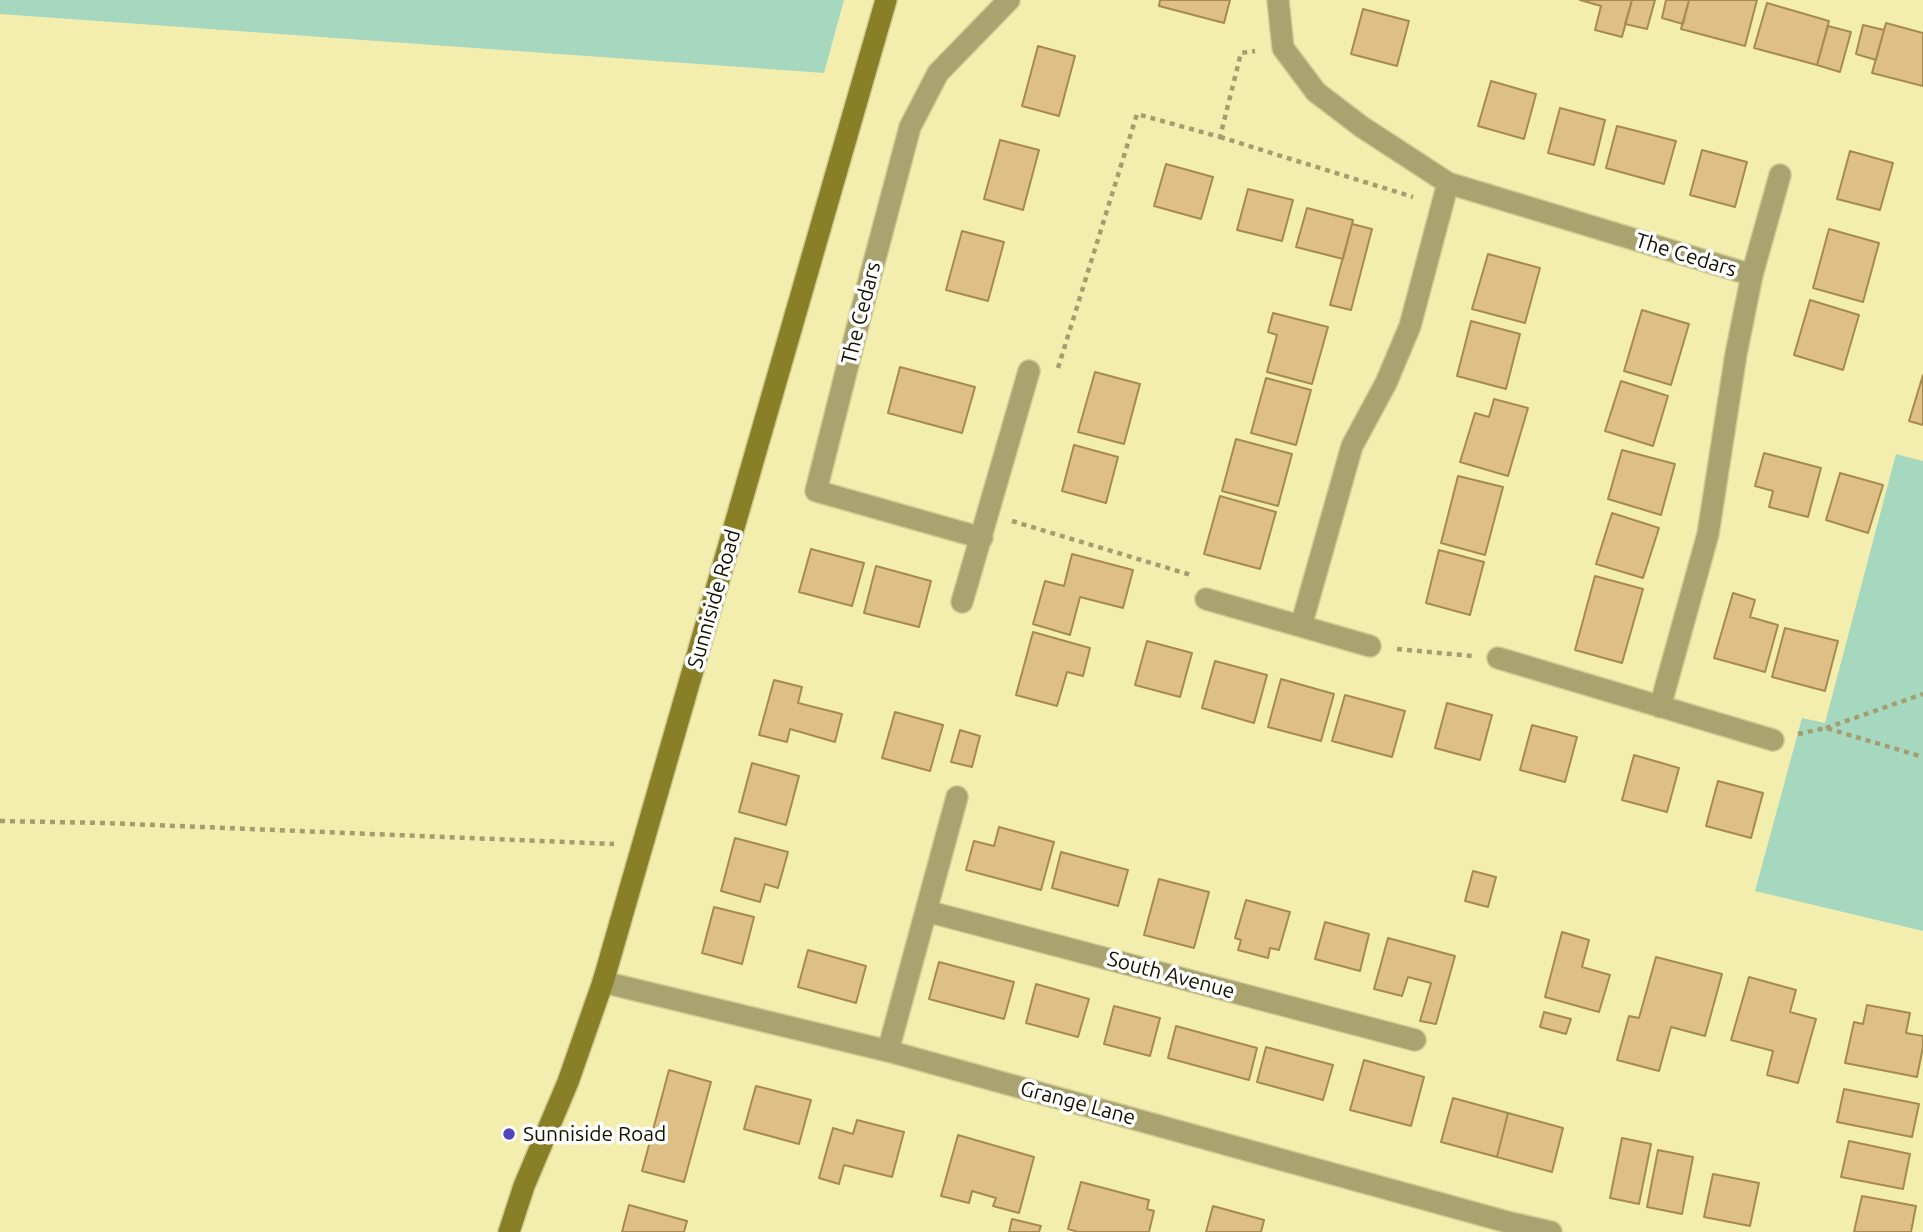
<!DOCTYPE html>
<html>
<head>
<meta charset="utf-8">
<style>
	body { margin:0 }
	canvas { display:block; background:#f4eeae }
</style>
</head>
<body>
<canvas width="1923" height="1232"></canvas>
<script>
const ctx = document.querySelector('canvas').getContext('2d');
ctx.lineJoin = 'round';
function fill(path, color) { ctx.fillStyle = color; ctx.fill(path, 'evenodd'); }
const toPath = rows => new Path2D(rows.map(r => 'M' + r).join(''));
function strokePath(path, color, width, dash) { ctx.strokeStyle = color; ctx.lineWidth = width; ctx.lineCap = dash ? 'butt' : 'round'; ctx.setLineDash(dash || []); ctx.stroke(path); }
function write(font, color, halo, rows, align = 'center') {
  ctx.font = font + ' Ubuntu,sans-serif'; ctx.lineWidth = 7; ctx.setLineDash([]); ctx.textBaseline = 'middle'; ctx.strokeStyle = halo; ctx.fillStyle = color; for (const [text, x, y, turn = 0] of rows) {
    ctx.save(); ctx.translate(x, y); ctx.rotate((+turn || 0) * Math.PI / 180); ctx.textAlign = isNaN(turn) ? turn : align; if (halo) ctx.strokeText(text, 0, 0); ctx.fillText(text, 0, 0); ctx.restore();
  }
}
fill(toPath([
	[0,0,844,0,824,73,0,14],
	[1896,454,1923,461,1923,931,1755,891,1802,718,1825,723]
]), '#a6d8c0');
const building = toPath([
	[1160,0,1230,0,1224,23,1159,6,1160,0],
	[1580,0,1632,0,1622,37,1595,30,1601,6,1580,0],
	[1632,0,1655,0,1647,29,1625,24,1632,0],
	[1666,0,1689,0,1683,24,1662,18,1666,0],
	[1689,0,1757,0,1745,46,1681,29,1689,0],
	[1767,3,1829,21,1817,65,1754,48,1767,3],
	[1363,9,1409,21,1397,66,1351,54,1363,9],
	[1886,23,1923,33,1923,86,1872,73,1886,23],
	[1863,25,1884,30,1876,60,1856,54,1863,25],
	[1828,26,1851,32,1840,72,1817,65,1828,26],
	[1038,46,1075,56,1059,116,1022,106,1038,46],
	[1491,81,1536,94,1524,139,1478,126,1491,81],
	[1560,108,1605,120,1594,165,1548,153,1560,108],
	[1617,126,1676,141,1664,184,1606,168,1617,126],
	[1000,140,1039,150,1023,210,984,199,1000,140],
	[1702,150,1747,162,1735,207,1690,195,1702,150],
	[1850,151,1893,163,1880,210,1837,199,1850,151],
	[1166,164,1213,177,1201,219,1154,206,1166,164],
	[1248,189,1293,200,1282,241,1237,230,1248,189],
	[1307,208,1353,220,1343,259,1296,247,1307,208],
	[1352,224,1372,229,1351,310,1330,305,1352,224],
	[1829,229,1879,243,1863,302,1813,288,1829,229],
	[962,231,1004,242,988,301,946,290,962,231],
	[1488,254,1540,268,1525,323,1472,309,1488,254],
	[1810,300,1859,315,1843,370,1794,355,1810,300],
	[1642,310,1689,324,1671,385,1624,371,1642,310],
	[1273,313,1328,327,1312,384,1267,372,1277,335,1268,332,1273,313],
	[1471,321,1520,334,1506,389,1457,376,1471,321],
	[900,367,975,387,962,433,888,413,900,367],
	[1095,372,1140,384,1124,444,1078,432,1095,372],
	[1923,375,1923,425,1909,421,1923,375],
	[1266,378,1311,390,1296,445,1251,433,1266,378],
	[1621,381,1668,396,1653,446,1605,431,1621,381],
	[1494,399,1528,408,1508,476,1460,462,1475,413,1489,417,1494,399],
	[1236,439,1292,454,1278,506,1222,491,1236,439],
	[1074,445,1118,457,1106,503,1062,491,1074,445],
	[1622,450,1675,464,1661,515,1608,499,1622,450],
	[1764,453,1821,468,1808,517,1769,507,1773,491,1755,486,1764,453],
	[1840,473,1883,485,1868,533,1826,520,1840,473],
	[1458,476,1503,487,1485,555,1441,543,1458,476],
	[1220,496,1276,512,1260,569,1204,554,1220,496],
	[1612,513,1659,528,1643,578,1596,564,1612,513],
	[811,549,864,563,852,606,799,592,811,549],
	[1439,550,1484,562,1470,615,1426,603,1439,550],
	[1072,554,1133,570,1123,608,1080,597,1070,635,1033,624,1045,581,1064,586,1072,554],
	[876,566,931,581,919,627,864,613,876,566],
	[1595,576,1643,589,1622,663,1575,650,1595,576],
	[1733,593,1755,600,1750,617,1778,625,1765,672,1714,658,1733,593],
	[1785,628,1838,641,1825,691,1772,677,1785,628],
	[1033,632,1090,648,1083,676,1067,672,1057,706,1016,695,1033,632],
	[1147,641,1192,653,1180,697,1135,685,1147,641],
	[1215,661,1267,675,1254,723,1202,708,1215,661],
	[1281,679,1334,694,1321,741,1268,727,1281,679],
	[774,680,802,687,798,703,842,714,835,742,790,729,787,742,759,735,774,680],
	[1345,695,1405,711,1392,757,1332,741,1345,695],
	[1447,703,1492,715,1480,760,1435,748,1447,703],
	[895,712,943,725,930,771,882,758,895,712],
	[1532,725,1577,737,1565,782,1520,770,1532,725],
	[960,730,980,736,972,767,951,762,960,730],
	[1634,755,1679,768,1667,812,1622,800,1634,755],
	[752,763,799,776,786,825,739,812,752,763],
	[1718,781,1763,793,1751,838,1706,826,1718,781],
	[999,827,1054,842,1041,890,966,870,974,841,994,846,999,827],
	[735,838,788,852,778,888,765,884,760,902,721,891,735,838],
	[1061,852,1128,870,1118,906,1052,888,1061,852],
	[1473,871,1496,877,1488,907,1465,901,1473,871],
	[1159,879,1209,892,1194,948,1144,935,1159,879],
	[1246,900,1290,912,1279,950,1270,948,1268,958,1238,950,1241,940,1235,938,1246,900],
	[714,907,754,917,742,964,702,953,714,907],
	[1325,922,1369,934,1360,971,1315,959,1325,922],
	[1562,932,1589,940,1582,967,1610,975,1599,1012,1545,997,1562,932],
	[1388,938,1455,956,1436,1024,1420,1021,1431,983,1408,977,1402,996,1374,989,1388,938],
	[808,950,866,966,856,1003,798,987,808,950],
	[1656,957,1722,974,1705,1036,1671,1027,1659,1071,1617,1060,1629,1016,1639,1018,1656,957],
	[939,962,1014,982,1004,1019,929,999,939,962],
	[1749,977,1796,990,1790,1012,1816,1019,1798,1083,1767,1075,1773,1051,1731,1040,1749,977],
	[1036,984,1089,999,1078,1037,1026,1023,1036,984],
	[1867,1005,1910,1013,1906,1033,1923,1036,1923,1047,1917,1077,1845,1063,1854,1022,1863,1024,1867,1005],
	[1114,1006,1160,1018,1150,1056,1104,1044,1114,1006],
	[1544,1012,1571,1019,1566,1034,1540,1027,1544,1012],
	[1176,1026,1257,1048,1249,1080,1168,1058,1176,1026],
	[1266,1047,1333,1065,1323,1100,1257,1082,1266,1047],
	[1364,1060,1424,1077,1411,1126,1350,1110,1364,1060],
	[669,1070,711,1082,684,1182,642,1171,669,1070],
	[756,1086,811,1100,799,1144,744,1129,756,1086],
	[1844,1089,1919,1104,1912,1137,1837,1122,1844,1089],
	[1453,1098,1508,1113,1497,1157,1441,1142,1453,1098],
	[1508,1113,1563,1128,1552,1172,1497,1157,1508,1113],
	[857,1120,904,1132,892,1177,844,1165,839,1184,819,1178,833,1128,853,1134,857,1120],
	[958,1135,1034,1157,1019,1213,993,1206,996,1198,972,1191,969,1203,941,1196,958,1135],
	[1622,1138,1651,1144,1639,1204,1610,1198,1622,1138],
	[1849,1141,1910,1154,1903,1189,1841,1177,1849,1141],
	[1658,1150,1693,1157,1682,1214,1647,1207,1658,1150],
	[1713,1174,1759,1183,1750,1226,1704,1217,1713,1174],
	[1081,1182,1149,1200,1147,1209,1154,1211,1149,1232,1078,1232,1068,1229,1081,1182],
	[1862,1196,1916,1206,1911,1232,1854,1232,1862,1196],
	[629,1205,687,1221,684,1232,622,1232,629,1205],
	[1213,1206,1264,1220,1261,1232,1206,1232,1213,1206],
	[1012,1219,1041,1226,1039,1232,1009,1232,1012,1219]
]);
fill(building, '#dec086');
strokePath(building, '#a68a52', 2);
const minor = toPath([
	[1278,0,1283,48,1316,92,1362,127,1448,183,1752,275],
	[982,538,816,491,868,285,910,127,938,73,1009,0],
	[1206,599,1370,646],
	[962,602,1029,371],
	[1301,626,1352,446,1386,383,1410,326,1448,183],
	[1498,658,1773,740],
	[1660,707,1708,534,1736,354,1752,275,1780,175],
	[926,911,1415,1040],
	[603,982,888,1051,1511,1223,1551,1232],
	[888,1051,957,797]
]);
const secondary = toPath([
	[509,1232,524,1186,568,1082,603,982,886,0]
]);
strokePath(minor, '#d0cb92', 24);
strokePath(secondary, '#d0cb92', 24);
strokePath(toPath([
	[1220,137,1413,197],
	[1058,368,1137,114,1220,137,1241,53,1255,51],
	[1012,521,1191,575],
	[1397,649,1472,656],
	[1826,728,1923,694],
	[1798,734,1826,728,1923,757],
	[0,821,105,823,614,844]
]), '#a39e6f', 4.5, [5, 5]);
strokePath(minor, '#a8a36f', 21);
strokePath(secondary, '#887f27', 21);
for (const [x, y, r, color] of [
	[509,1134,7,"#5444bb"]
]) { const dot = new Path2D(); dot.arc(x, y, r, 0, 2 * Math.PI); ctx.fillStyle = color; ctx.fill(dot); strokePath(dot, '#fff', 2.5); }
write('21px', '#151200', '#fff', [
	["The Cedars",1686,255,17],
	["The Cedars",861,313,-76],
	["Sunniside Road",714,599,-74],
	["South Avenue",1171,975,15],
	["Grange Lane",1078,1103,15]
]);
write('21px', '#151200', '#fff', [
	["Sunniside Road",523,1134]
], 'left');
</script>
</body>
</html>
